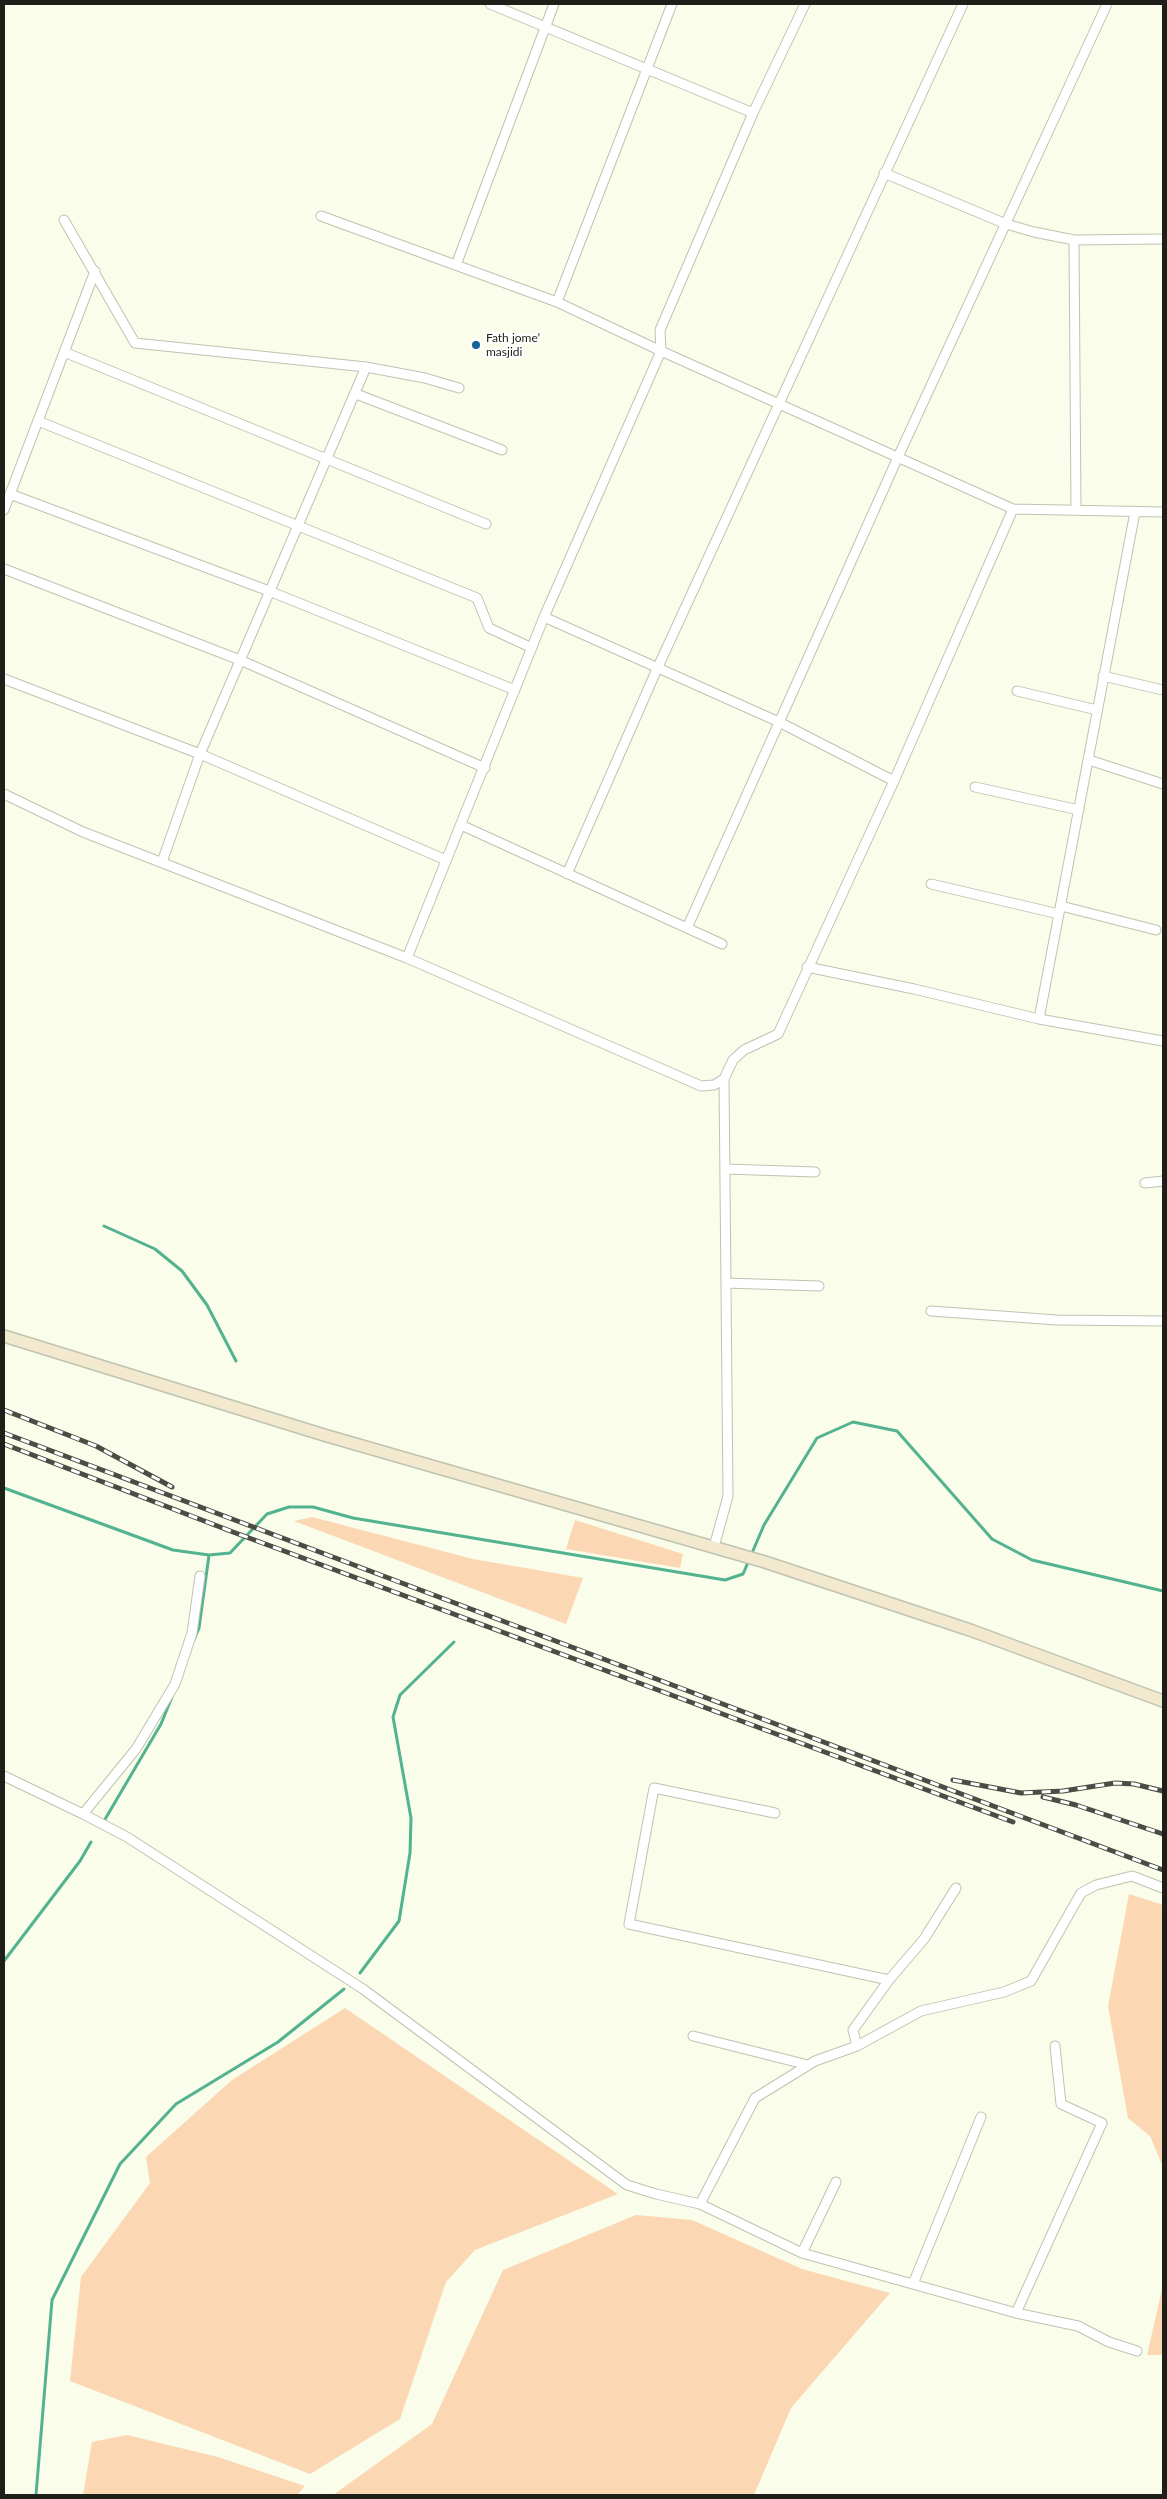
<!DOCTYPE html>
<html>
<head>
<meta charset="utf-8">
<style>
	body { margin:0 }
	#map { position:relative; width:1167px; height:2499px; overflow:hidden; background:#f9fdea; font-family:Lato,sans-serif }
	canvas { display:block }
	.frame { position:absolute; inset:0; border:5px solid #1d1f18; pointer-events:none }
</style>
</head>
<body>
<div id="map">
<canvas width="1167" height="2499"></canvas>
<div class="frame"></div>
</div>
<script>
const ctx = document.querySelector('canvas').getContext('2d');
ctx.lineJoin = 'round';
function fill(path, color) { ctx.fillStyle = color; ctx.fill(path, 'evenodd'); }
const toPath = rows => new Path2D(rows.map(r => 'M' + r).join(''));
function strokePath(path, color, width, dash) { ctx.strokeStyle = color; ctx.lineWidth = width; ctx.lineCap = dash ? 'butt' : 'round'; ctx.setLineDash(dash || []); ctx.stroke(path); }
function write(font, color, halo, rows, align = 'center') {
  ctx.font = font + ' Lato,sans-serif'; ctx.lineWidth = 4; ctx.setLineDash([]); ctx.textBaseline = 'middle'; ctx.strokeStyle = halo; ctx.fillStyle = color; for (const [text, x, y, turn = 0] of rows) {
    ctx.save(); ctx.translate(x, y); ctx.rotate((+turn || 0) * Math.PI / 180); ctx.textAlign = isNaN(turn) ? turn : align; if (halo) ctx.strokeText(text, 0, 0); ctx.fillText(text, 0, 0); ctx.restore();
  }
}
fill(toPath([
	[312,1517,473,1559,583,1578,566,1624,294,1521],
	[575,1520,683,1554,680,1568,566,1549],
	[1129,1894,1163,1905,1163,2167,1150,2136,1128,2118,1108,2006],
	[345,2008,618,2194,475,2250,446,2282,400,2419,310,2474,70,2381,81,2277,150,2183,146,2157,232,2080],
	[636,2215,692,2220,802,2269,890,2293,791,2408,754,2495,333,2495,432,2424,503,2270],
	[1163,2285,1163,2355,1147,2355],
	[127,2435,218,2457,305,2486,297,2495,83,2495,92,2442]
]), '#fbd7b4');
strokePath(toPath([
	[104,1226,155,1249,182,1271,207,1305,236,1361],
	[4,1488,173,1550,209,1555,230,1553,267,1514,289,1507,313,1507,353,1518,725,1580,743,1574,764,1525,817,1438,853,1422,897,1431,992,1539,1032,1560,1163,1591],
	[194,1640,199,1628,209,1555],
	[104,1821,161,1724,172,1697],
	[4,1961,80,1861,91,1842],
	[360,1973,399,1921,410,1853,411,1818,393,1717,400,1695,454,1642],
	[36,2495,52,2300,120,2164,176,2104,278,2042,344,1989]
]), '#53b28f', 3);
const minor = toPath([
	[490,4,753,113],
	[884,173,1006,224,1034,232,1074,240,1163,239],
	[321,216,557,302,661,351,1013,509,1163,512],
	[64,220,135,343,366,367,425,378,459,388],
	[1074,240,1076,510],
	[456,265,554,4],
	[557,302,672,4],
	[64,352,486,524],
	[356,394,502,450],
	[38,421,477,598,489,628,532,648],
	[10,494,269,591,515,690],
	[4,510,95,271],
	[4,569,240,660,485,768],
	[544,617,779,722,894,781],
	[1103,676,1163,690],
	[4,679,200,754,446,860],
	[1017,691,1097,710],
	[1089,760,1163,784],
	[975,787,1079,810],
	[4,794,83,832,407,958,701,1086,714,1085,724,1079,733,1060,744,1050,778,1034,894,781,1013,509],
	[461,825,722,944],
	[162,862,200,754,366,367],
	[567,874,657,669,963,4],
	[931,884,1059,914],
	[1061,906,1156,930],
	[687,928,898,457,1107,4],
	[407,958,544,617,661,351,660,330,753,113,805,4],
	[807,967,914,989,1039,1019,1163,1041],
	[1039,1019,1135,512],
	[725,1169,815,1172],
	[1145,1183,1163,1181],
	[726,1283,819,1286],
	[931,1311,1057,1320,1163,1321],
	[714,1547,728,1496,724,1079],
	[4,1776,83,1814,127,1837,363,1989,627,2185,656,2194,700,2204,802,2253,1016,2313,1078,2326,1109,2342,1137,2351],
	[775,1813,654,1788,629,1924,889,1980],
	[83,1814,136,1749,175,1684,192,1633,200,1576],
	[693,2036,808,2065],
	[857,2046,853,2030,889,1980,924,1939,956,1888],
	[700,2204,755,2098,815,2061,857,2046,921,2011,1004,1992,1031,1981,1081,1893,1096,1885,1132,1876,1163,1888],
	[802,2253,836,2182],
	[913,2284,981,2117],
	[1016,2313,1102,2123,1061,2104,1055,2046]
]);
const secondary = toPath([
	[4,1336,324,1435,765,1562,970,1630,1163,1701]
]);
strokePath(minor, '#bfc3b1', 11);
strokePath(secondary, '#bfc3b1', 14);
strokePath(minor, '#fff', 9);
strokePath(secondary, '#f2e9cf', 11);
const rail = toPath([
	[4,1410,96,1446,172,1487],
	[4,1433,1163,1870],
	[4,1444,233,1532,1013,1822],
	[953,1780,1021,1793,1063,1791,1115,1783,1134,1784,1163,1791],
	[1043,1797,1076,1805,1163,1834]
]);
strokePath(rail, '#4b4d44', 5);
strokePath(rail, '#fff', 3, [9]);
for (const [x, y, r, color] of [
	[476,345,5,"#136597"]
]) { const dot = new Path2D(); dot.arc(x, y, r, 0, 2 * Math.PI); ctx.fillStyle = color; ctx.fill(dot); strokePath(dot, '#fff', 2); }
write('12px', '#1d1f18', '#fff', [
	["Fath jome’",486,338],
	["masjidi",486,352]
], 'left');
</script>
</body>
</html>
